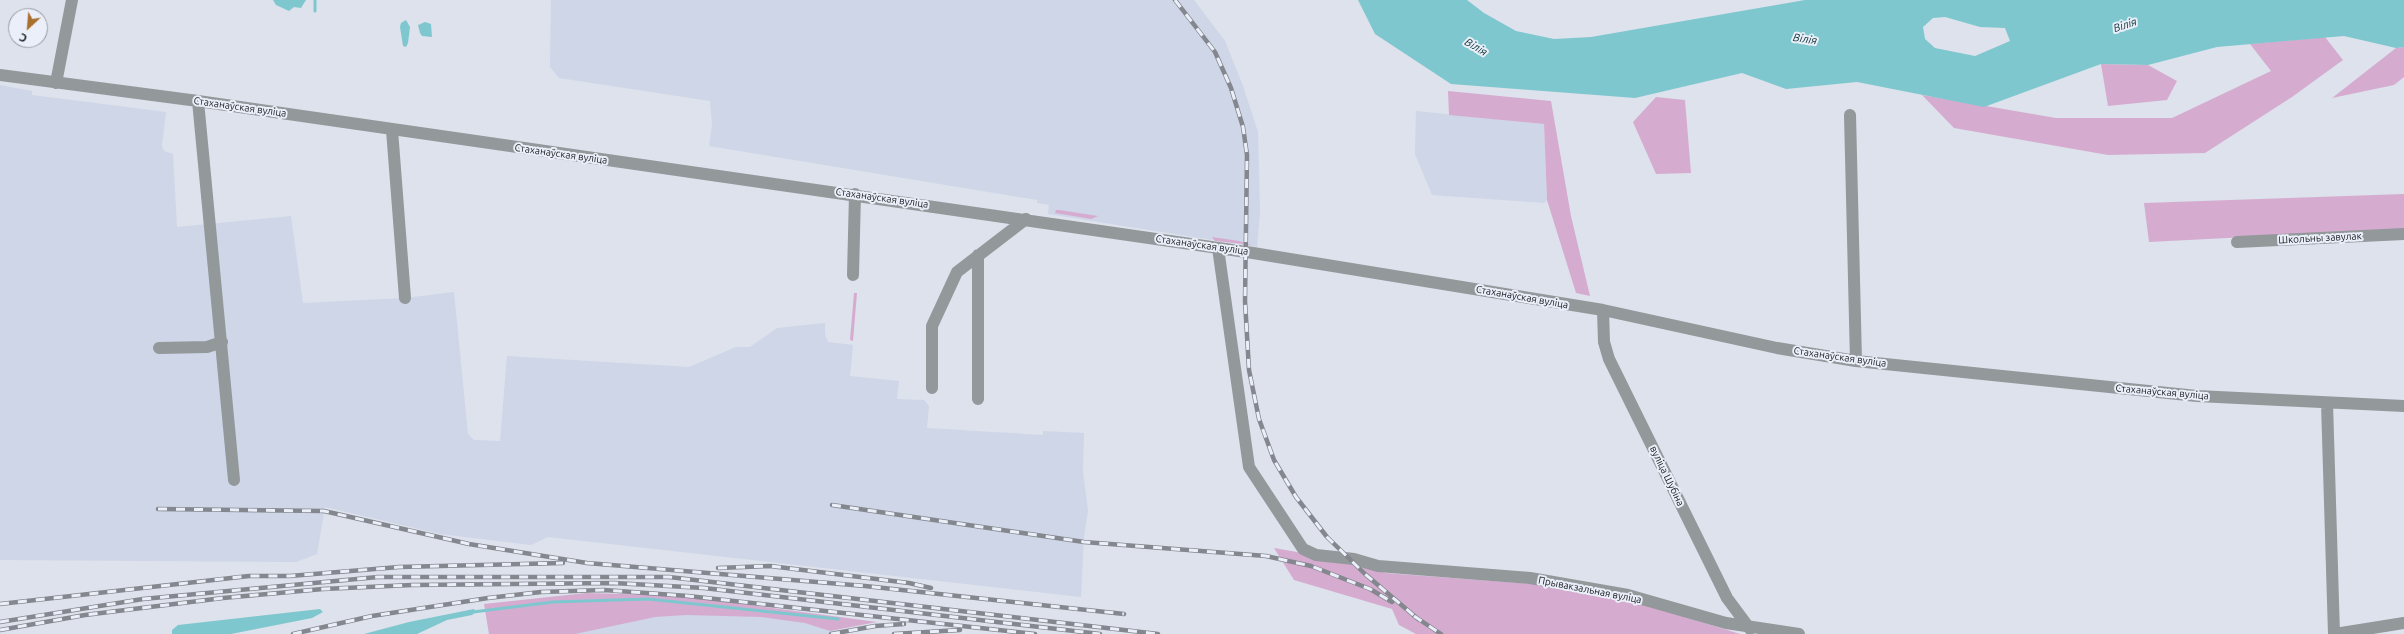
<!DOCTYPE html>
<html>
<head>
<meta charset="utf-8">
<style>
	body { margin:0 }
	#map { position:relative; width:2404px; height:634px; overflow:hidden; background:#dde2ec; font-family:Ubuntu,sans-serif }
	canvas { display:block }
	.north { position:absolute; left:8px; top:8px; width:40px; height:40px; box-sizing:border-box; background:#eaeff9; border:1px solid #969aa1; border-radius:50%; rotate:206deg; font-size:11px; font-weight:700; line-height:16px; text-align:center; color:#181a1d }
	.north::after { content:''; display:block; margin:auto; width:14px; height:18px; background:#a96f2f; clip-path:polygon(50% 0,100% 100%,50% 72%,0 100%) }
</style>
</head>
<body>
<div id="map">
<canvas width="2404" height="634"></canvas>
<div class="north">С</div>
</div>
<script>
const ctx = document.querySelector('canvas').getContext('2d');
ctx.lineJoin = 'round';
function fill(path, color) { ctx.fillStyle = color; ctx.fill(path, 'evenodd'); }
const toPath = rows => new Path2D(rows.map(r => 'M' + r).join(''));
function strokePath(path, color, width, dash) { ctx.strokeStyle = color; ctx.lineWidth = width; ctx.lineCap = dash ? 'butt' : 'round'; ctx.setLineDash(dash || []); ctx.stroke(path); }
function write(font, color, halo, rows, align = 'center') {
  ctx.font = font + ' Ubuntu,sans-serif'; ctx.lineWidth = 4; ctx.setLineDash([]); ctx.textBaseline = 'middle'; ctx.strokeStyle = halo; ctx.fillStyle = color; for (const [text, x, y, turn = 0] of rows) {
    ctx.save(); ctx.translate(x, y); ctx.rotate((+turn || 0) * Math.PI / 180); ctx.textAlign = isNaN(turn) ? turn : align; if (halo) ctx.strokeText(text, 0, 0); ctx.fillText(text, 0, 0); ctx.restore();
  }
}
fill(toPath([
	[551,0,1194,0,1225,41,1243,86,1258,132,1260,212,1257,247,1048,214,1049,205,1037,203,1037,200,709,146,712,125,710,101,559,78,550,67],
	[0,85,32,91,32,95,166,112,162,146,164,151,173,154,177,227,291,216,303,303,405,298,454,292,468,434,474,440,500,441,507,356,689,367,736,347,750,347,777,328,825,323,825,334,828,342,853,345,850,376,899,381,897,399,924,400,929,406,927,428,1043,435,1043,431,1084,433,1083,471,1088,511,1084,536,1081,597,548,537,531,545,440,534,325,507,317,554,296,562,0,560],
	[1416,111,1544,124,1547,200,1544,203,1432,195,1415,154],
	[647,608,826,622,844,634,519,634]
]), '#ced6e7');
fill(toPath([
	[2325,37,2343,60,2292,97,2205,153,2108,155,1954,128,1922,95,2056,118,2172,118,2271,71,2250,44],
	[2404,47,2404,77,2394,85,2332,98,2396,48],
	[2101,64,2148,65,2177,81,2167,100,2108,106],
	[1448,91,1551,101,1571,216,1590,296,1576,293,1547,200,1544,124,1449,115],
	[1656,97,1685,100,1691,173,1656,174,1633,122],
	[2404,194,2404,229,2149,242,2144,203],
	[1056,210,1059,210,1098,216,1091,219,1055,213],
	[1212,237,1239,241,1252,245,1215,241],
	[854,293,857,293,853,341,850,340],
	[1274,548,1360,563,1385,573,1534,584,1628,599,1740,634,1416,634,1399,625,1392,609,1294,580],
	[586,593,660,595,698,598,877,622,830,631,805,623,761,617,686,615,655,617,575,634,489,634,484,604]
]), '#d5acd0');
fill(toPath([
	[273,0,306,0,301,8,294,7,289,11,276,5],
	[1358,0,1467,0,1484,13,1516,31,1554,39,1591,37,1805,0,2404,0,2404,47,2396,48,2344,36,2217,47,2148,65,2101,64,1984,107,1857,82,1786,89,1742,73,1635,98,1451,84,1375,34],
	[1945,17,1980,27,2005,28,2010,41,1975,56,1935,48,1925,39,1923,27,1933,18],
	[406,20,410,27,408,43,406,47,403,46,400,27,401,23],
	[425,22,431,24,432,37,422,36,420,33,418,25],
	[320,609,323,612,312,618,231,634,172,634,172,630,178,625],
	[474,609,476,612,472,615,447,620,417,634,364,634,409,622]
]), '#7fc7ce');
strokePath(toPath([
	[315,11,315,0],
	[473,612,553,602,648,599,838,619]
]), '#7fc7ce', 3);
strokePath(toPath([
	[0,75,198,101,1253,253,1603,310,1777,348,1856,361,2197,396,2404,406],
	[56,83,72,0],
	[198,101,234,480],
	[1850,115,1856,361],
	[392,130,405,298],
	[2237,242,2404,234],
	[1218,248,1249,467,1303,549,1316,555,1354,559,1378,566,1530,578,1628,595,1726,623,1799,634],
	[853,275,855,194],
	[1603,310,1604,342,1609,359,1727,598,1750,629],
	[159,348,207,347,222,342],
	[932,388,932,326,957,272,1026,219],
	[978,399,978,255],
	[2327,403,2334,634],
	[2335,634,2404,623]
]), '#93989b', 12);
const rail = toPath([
	[1175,0,1215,52,1231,88,1243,127,1247,155,1245,301,1249,370,1259,419,1274,460,1296,497,1327,537,1365,574,1418,619],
	[832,505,1084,542,1266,556,1311,566,1370,589,1392,602],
	[158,509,324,511,469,544,587,563,865,586,1124,614],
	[718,568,770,566,909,583,931,588],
	[0,604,249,576,290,576,399,567,563,563],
	[1414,616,1441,634],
	[0,622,143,599,378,577,669,577,1158,634],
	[0,630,85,615,223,598,323,589,412,585,614,583,704,588,1100,634],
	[293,634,372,616,488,598,541,592,604,590,688,596,1035,634],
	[831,634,875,626,904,624],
	[894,634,960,630]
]);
strokePath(rail, '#84878e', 4.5);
strokePath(rail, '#eaeff9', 3, [9]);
write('10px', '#181a1d', '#eaeff9', [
	["Стаханаўская вуліца",240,107,8],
	["Стаханаўская вуліца",561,154,8],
	["Стаханаўская вуліца",882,198,8],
	["Школьны завулак",2320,238,-3],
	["Стаханаўская вуліца",1202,245,8],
	["Стаханаўская вуліца",1522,297,10],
	["Стаханаўская вуліца",1840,357,8],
	["Стаханаўская вуліца",2162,392,5],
	["вуліца Шубіна",1667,476,64],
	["Прывакзальная вуліца",1590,590,11]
]);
write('italic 11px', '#0c3134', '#eaeff9', [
	["Вілія",2125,25,-18],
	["Вілія",1805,39,9],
	["Вілія",1476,47,31]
]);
</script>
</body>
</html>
